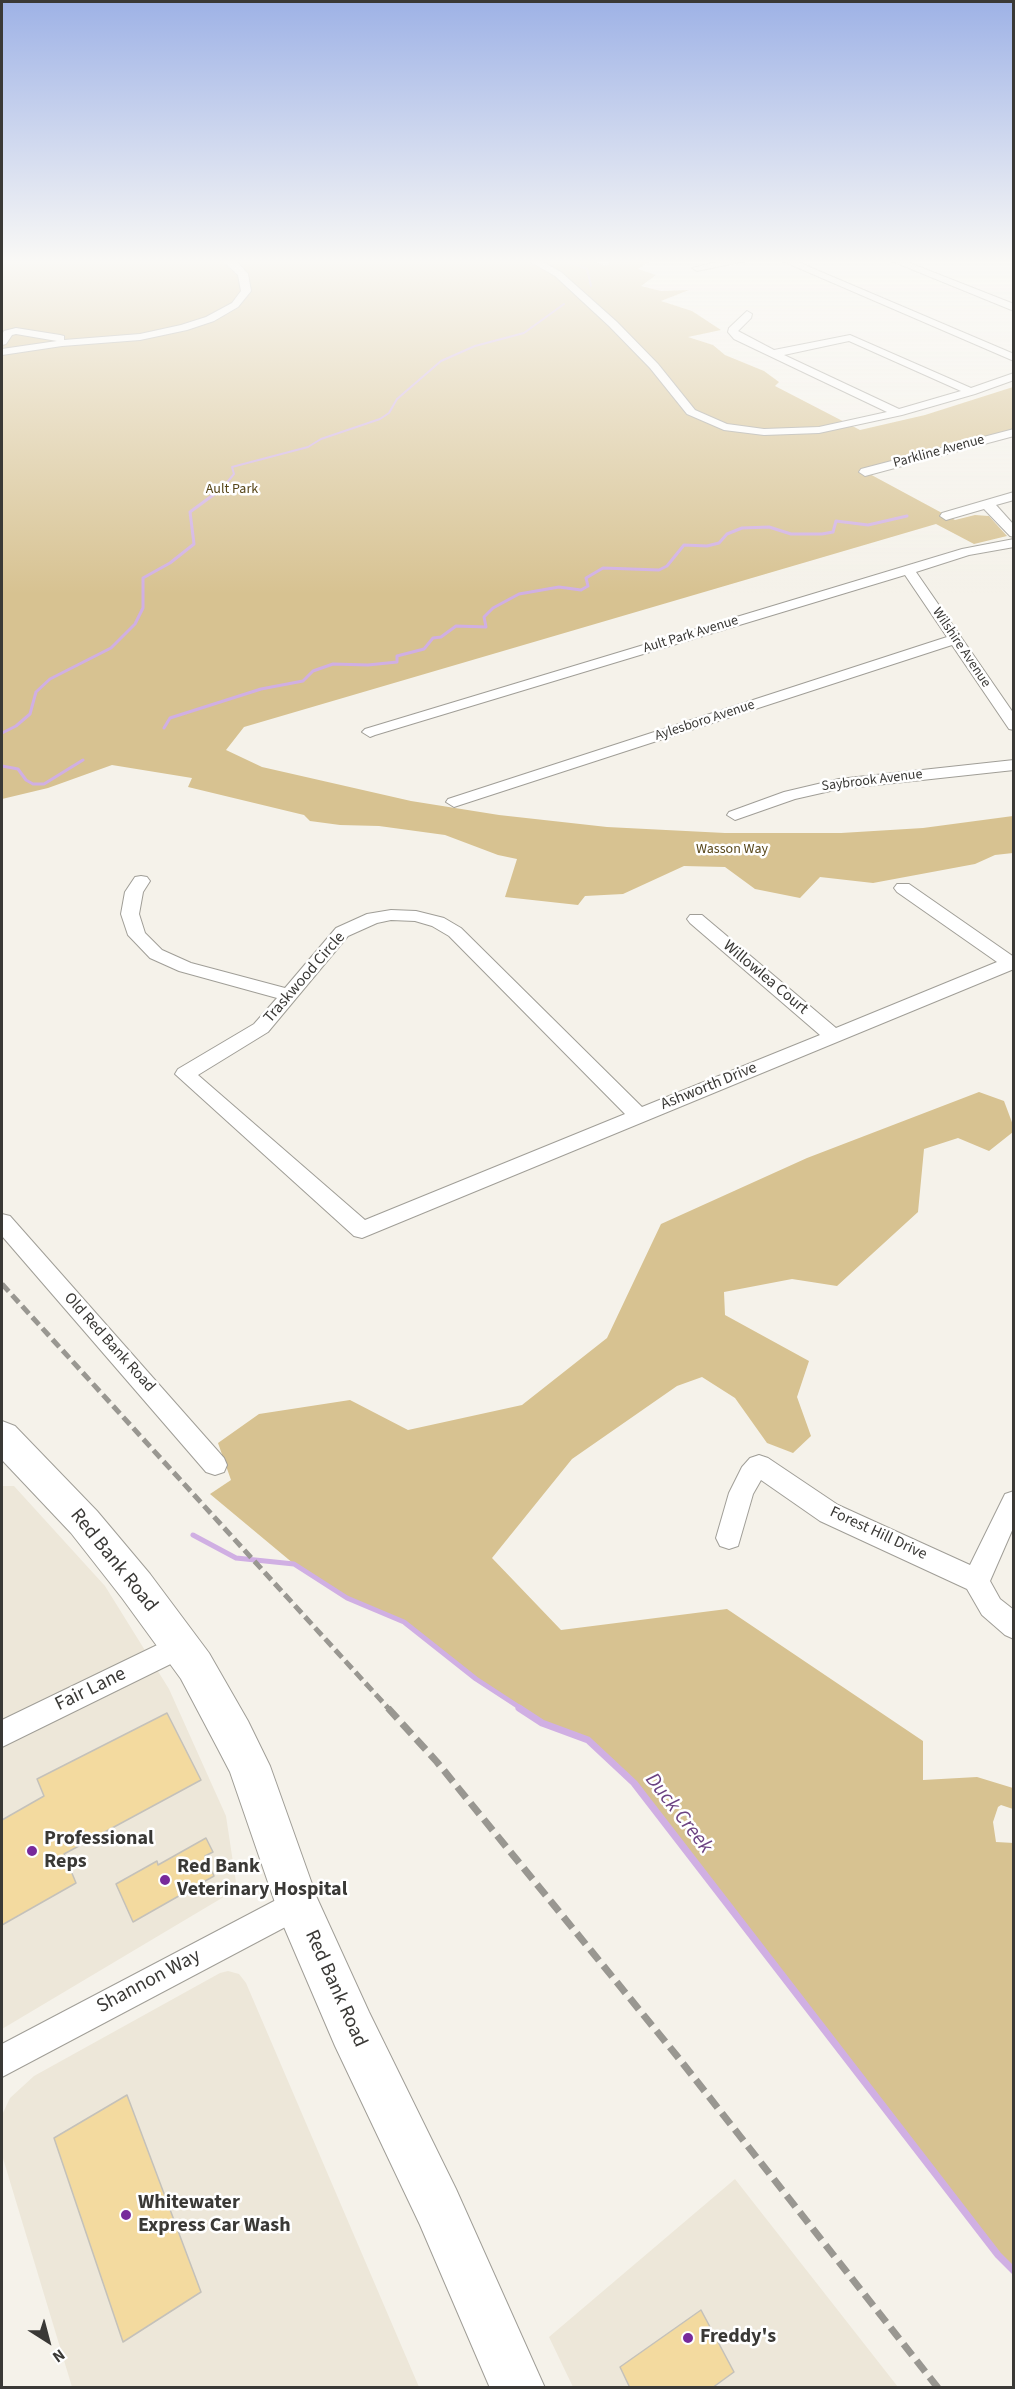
<!DOCTYPE html>
<html>
<head>
<meta charset="utf-8">
<style>
	body { margin:0 }
	#map { position:relative; width:1015px; height:2389px; overflow:hidden; background:#f5f2ea; font-family:"Source Sans 3",sans-serif }
	canvas { display:block }
	.frame { position:absolute; inset:0; border:3px solid #3a3936; pointer-events:none }
	.north { position:absolute; left:18px; top:2311px; width:60px; height:60px; -webkit-text-stroke:4px #fff; paint-order:stroke; rotate:144deg; font-size:16px; font-weight:700; line-height:24px; text-align:center; color:#3a3936 }
	.north::after { content:''; display:block; margin:auto; width:21px; height:27px; background:#3a3936; clip-path:polygon(50% 0,100% 100%,50% 72%,0 100%) }
</style>
</head>
<body>
<div id="map">
<canvas width="1015" height="2389"></canvas>
<div class="frame"></div>
<div class="north">N</div>
</div>
<script>
const ctx = document.querySelector('canvas').getContext('2d');
ctx.lineJoin = 'round';
function fill(path, color) { ctx.fillStyle = color; ctx.fill(path, 'evenodd'); }
const toPath = rows => new Path2D(rows.map(r => 'M' + r).join(''));
function strokePath(path, color, width, dash) { ctx.strokeStyle = color; ctx.lineWidth = width; ctx.lineCap = dash ? 'butt' : 'round'; ctx.setLineDash(dash || []); ctx.stroke(path); }
function write(font, color, halo, rows, align = 'center') {
  ctx.font = font + ' "Source Sans 3",sans-serif'; ctx.lineWidth = 5; ctx.setLineDash([]); ctx.textBaseline = 'middle'; ctx.strokeStyle = halo; ctx.fillStyle = color; for (const [text, x, y, turn = 0] of rows) {
    ctx.save(); ctx.translate(x, y); ctx.rotate((+turn || 0) * Math.PI / 180); ctx.textAlign = isNaN(turn) ? turn : align; if (halo) ctx.strokeText(text, 0, 0); ctx.fillText(text, 0, 0); ctx.restore();
  }
}
fill(toPath([
	[2,1486,14,1486,105,1586,169,1689,226,1816,237,1889,2,2029],
	[228,1971,239,1974,246,1983,419,2387,72,2387,2,2155,2,2115,10,2098,34,2076,220,1973],
	[735,2179,898,2387,573,2387,549,2337]
]), '#ede7d9');
fill(toPath([
	[2,260,588,260,607,266,612,260,652,260,638,269,656,275,641,286,661,291,689,290,661,301,692,311,721,330,688,337,713,345,725,355,764,371,779,382,775,386,860,430,925,415,1013,387,1013,432,866,472,955,520,975,515,989,516,1007,536,974,544,936,524,244,727,226,750,262,767,411,801,499,815,607,827,725,833,841,833,923,828,1013,816,1013,853,995,855,975,864,873,883,820,877,800,898,755,889,725,867,684,866,623,894,585,896,578,905,505,897,517,859,498,855,445,835,379,826,340,825,310,821,304,815,188,787,192,778,112,765,48,788,2,799],
	[979,1092,1004,1101,1013,1125,1013,1132,989,1151,958,1138,924,1149,918,1212,837,1286,792,1279,724,1292,725,1315,809,1361,797,1397,811,1436,793,1453,767,1443,735,1398,702,1377,677,1386,572,1459,492,1558,561,1630,727,1609,923,1741,923,1780,977,1777,1013,1788,1013,1809,1001,1805,998,1807,993,1822,996,1842,1014,1843,1013,2271,998,2255,634,1783,588,1740,542,1723,476,1679,404,1622,347,1598,294,1564,210,1494,231,1480,218,1443,259,1414,350,1400,408,1430,522,1405,607,1338,661,1224,807,1158]
]), '#d7c291');
strokePath(toPath([
	[565,260,587,269,591,286],
	[219,492,234,474,232,467,308,447,321,439,380,419,389,413,397,399,441,361,475,346,524,333,564,304]
]), '#d0afe3', 2);
strokePath(toPath([
	[164,728,170,718,261,689,303,681,313,671,333,664,368,665,397,662,397,656,424,649,433,638,441,637,456,626,486,627,484,617,493,608,519,594,559,587,581,590,588,586,586,578,603,568,659,570,667,566,684,545,707,546,719,543,727,534,742,528,769,527,791,534,822,534,833,532,836,521,868,525,907,516],
	[2,733,16,726,30,714,36,692,50,679,111,648,135,624,143,608,143,578,170,563,194,544,190,512,220,490],
	[2,766,18,769,26,780,33,784,44,784,83,760]
]), '#d0afe3', 3);
strokePath(toPath([
	[193,1535,236,1558,294,1564,347,1598,404,1622,476,1679,522,1709]
]), '#d0afe3', 5);
strokePath(toPath([
	[519,1708,542,1723,588,1740,634,1783,998,2255,1014,2271]
]), '#d0afe3', 7);
const building = toPath([
	[167,1713,201,1780,64,1854,76,1883,2,1925,2,1820,44,1796,37,1779,167,1713],
	[206,1838,213,1852,205,1856,214,1876,133,1922,116,1884,157,1861,158,1865,206,1838],
	[127,2095,201,2292,123,2342,54,2138,127,2095],
	[701,2310,734,2372,712,2388,630,2388,620,2367,701,2310]
]);
fill(building, '#f3da9f');
strokePath(building, '#c4c1ba', 1.5);
const minor = toPath([
	[2,260,11,260,2,265,2,260],
	[222,260,237,262,248,274,251,291,238,307,214,321,187,330,140,340,62,346,2,355,2,349,57,341,16,334,12,335,6,344,2,345,2,335,4,331,16,328,60,335,64,336,64,340,140,334,181,325,206,317,232,303,241,291,238,275,222,260],
	[527,260,539,260,561,272,617,322,658,364,695,410,727,424,764,429,819,427,887,412,734,339,728,332,729,328,747,311,752,314,751,318,738,331,774,350,850,335,971,388,1014,373,1014,380,975,394,902,415,819,433,764,435,724,430,687,414,650,368,609,326,555,276,527,260],
	[849,341,961,391,899,409,784,355,849,341],
	[726,260,750,260,697,271,692,268,726,260],
	[780,260,793,260,1014,354,1014,361,780,260],
	[889,260,902,260,1014,304,1014,311,889,260],
	[1014,429,1014,436,865,476,859,472,861,469,1014,429],
	[1014,492,1014,500,996,505,1014,525,1014,537,1010,536,984,509,946,520,940,516,942,513,1014,492],
	[1014,539,1014,547,969,555,916,572,1014,714,1014,730,1009,729,952,645,460,805,454,807,446,802,448,799,947,637,905,575,375,735,370,737,362,732,365,729,962,549,1014,539],
	[1014,760,1014,770,839,789,795,799,735,820,727,815,729,812,784,792,839,779,1014,760],
	[141,876,147,877,150,881,143,892,139,914,145,933,162,950,191,963,285,988,336,928,367,914,391,910,416,911,444,918,461,928,642,1107,820,1035,690,923,687,919,690,915,702,915,836,1028,997,962,897,892,894,888,897,884,909,884,1014,957,1014,969,362,1238,354,1236,175,1074,178,1069,254,1024,277,998,179,971,150,958,128,935,121,914,125,892,135,877,141,876],
	[391,920,415,921,432,926,449,936,625,1114,365,1220,198,1075,268,1032,348,936,377,923,391,920],
	[2,1214,10,1216,224,1458,227,1465,224,1472,215,1475,206,1472,2,1236,2,1214],
	[759,1455,768,1458,838,1505,970,1565,1005,1494,1014,1491,1014,1526,990,1581,1000,1599,1014,1610,1014,1639,1005,1635,982,1615,967,1589,820,1521,761,1480,753,1494,738,1546,729,1549,720,1546,716,1538,729,1493,742,1467,750,1458,759,1455],
	[180,1634,189,1637,193,1646,189,1655,2,1747,2,1720,180,1634],
	[297,1889,308,1893,312,1904,308,1915,2,2077,2,2044,297,1889]
]);
const highway = toPath([
	[2,1421,15,1426,97,1511,150,1574,209,1653,248,1721,270,1766,317,1898,369,2012,456,2189,545,2388,490,2388,420,2225,335,2046,281,1920,230,1772,218,1749,181,1679,122,1598,71,1533,2,1460,2,1421]
]);
strokePath(minor, '#a09e97', 2);
strokePath(highway, '#a09e97', 2);
fill(minor, '#fff');
fill(highway, '#fff');
strokePath(toPath([
	[2,1284,389,1709]
]), '#999791', 5, [10, 5]);
strokePath(toPath([
	[388,1708,437,1762,677,2056,938,2388]
]), '#999791', 7, [14, 7]);
const sky = ctx.createLinearGradient(0, 0, 0, 595);
sky.addColorStop(0, '#9eb2e6');
sky.addColorStop(0.44, '#faf9f6');
sky.addColorStop(1, '#faf9f600');
ctx.fillStyle = sky;
ctx.fillRect(0, 0, 1015, 595);
for (const [x, y, r, color] of [
	[32,1851,6,"#782a9b"],
	[165,1880,6,"#782a9b"],
	[126,2215,6,"#782a9b"],
	[688,2338,6,"#782a9b"]
]) { const dot = new Path2D(); dot.arc(x, y, r, 0, 2 * Math.PI); ctx.fillStyle = color; ctx.fill(dot); strokePath(dot, '#fff', 2); }
write('14px', '#3a3936', '#fff', [
	["Parkline Avenue",939,452,-15],
	["Ault Park Avenue",691,635,-17],
	["Wilshire Avenue",961,648,56],
	["Aylesboro Avenue",705,721,-18],
	["Saybrook Avenue",872,781,-7]
]);
write('14px', '#58471a', '#fff', [
	["Ault Park",232,490],
	["Wasson Way",732,850]
]);
write('16px', '#3a3936', '#fff', [
	["Traskwood Circle",305,978,-49],
	["Willowlea Court",765,978,40],
	["Ashworth Drive",709,1087,-22],
	["Old Red Bank Road",109,1343,48],
	["Forest Hill Drive",878,1534,25]
]);
write('20px', '#3a3936', '#fff', [
	["Red Bank Road",113,1561,51],
	["Fair Lane",91,1690,-26],
	["Shannon Way",149,1982,-28],
	["Red Bank Road",335,1989,66]
]);
write('bold 20px', '#3a3936', '#fff', [
	["Professional",44,1840],
	["Reps",44,1863],
	["Red Bank",177,1868],
	["Veterinary Hospital",177,1891],
	["Whitewater",138,2204],
	["Express Car Wash",138,2227],
	["Freddy's",700,2338]
], 'left');
write('italic 21px', '#6c4282', '#fff', [
	["Duck Creek",678,1814,52]
]);
</script>
</body>
</html>
